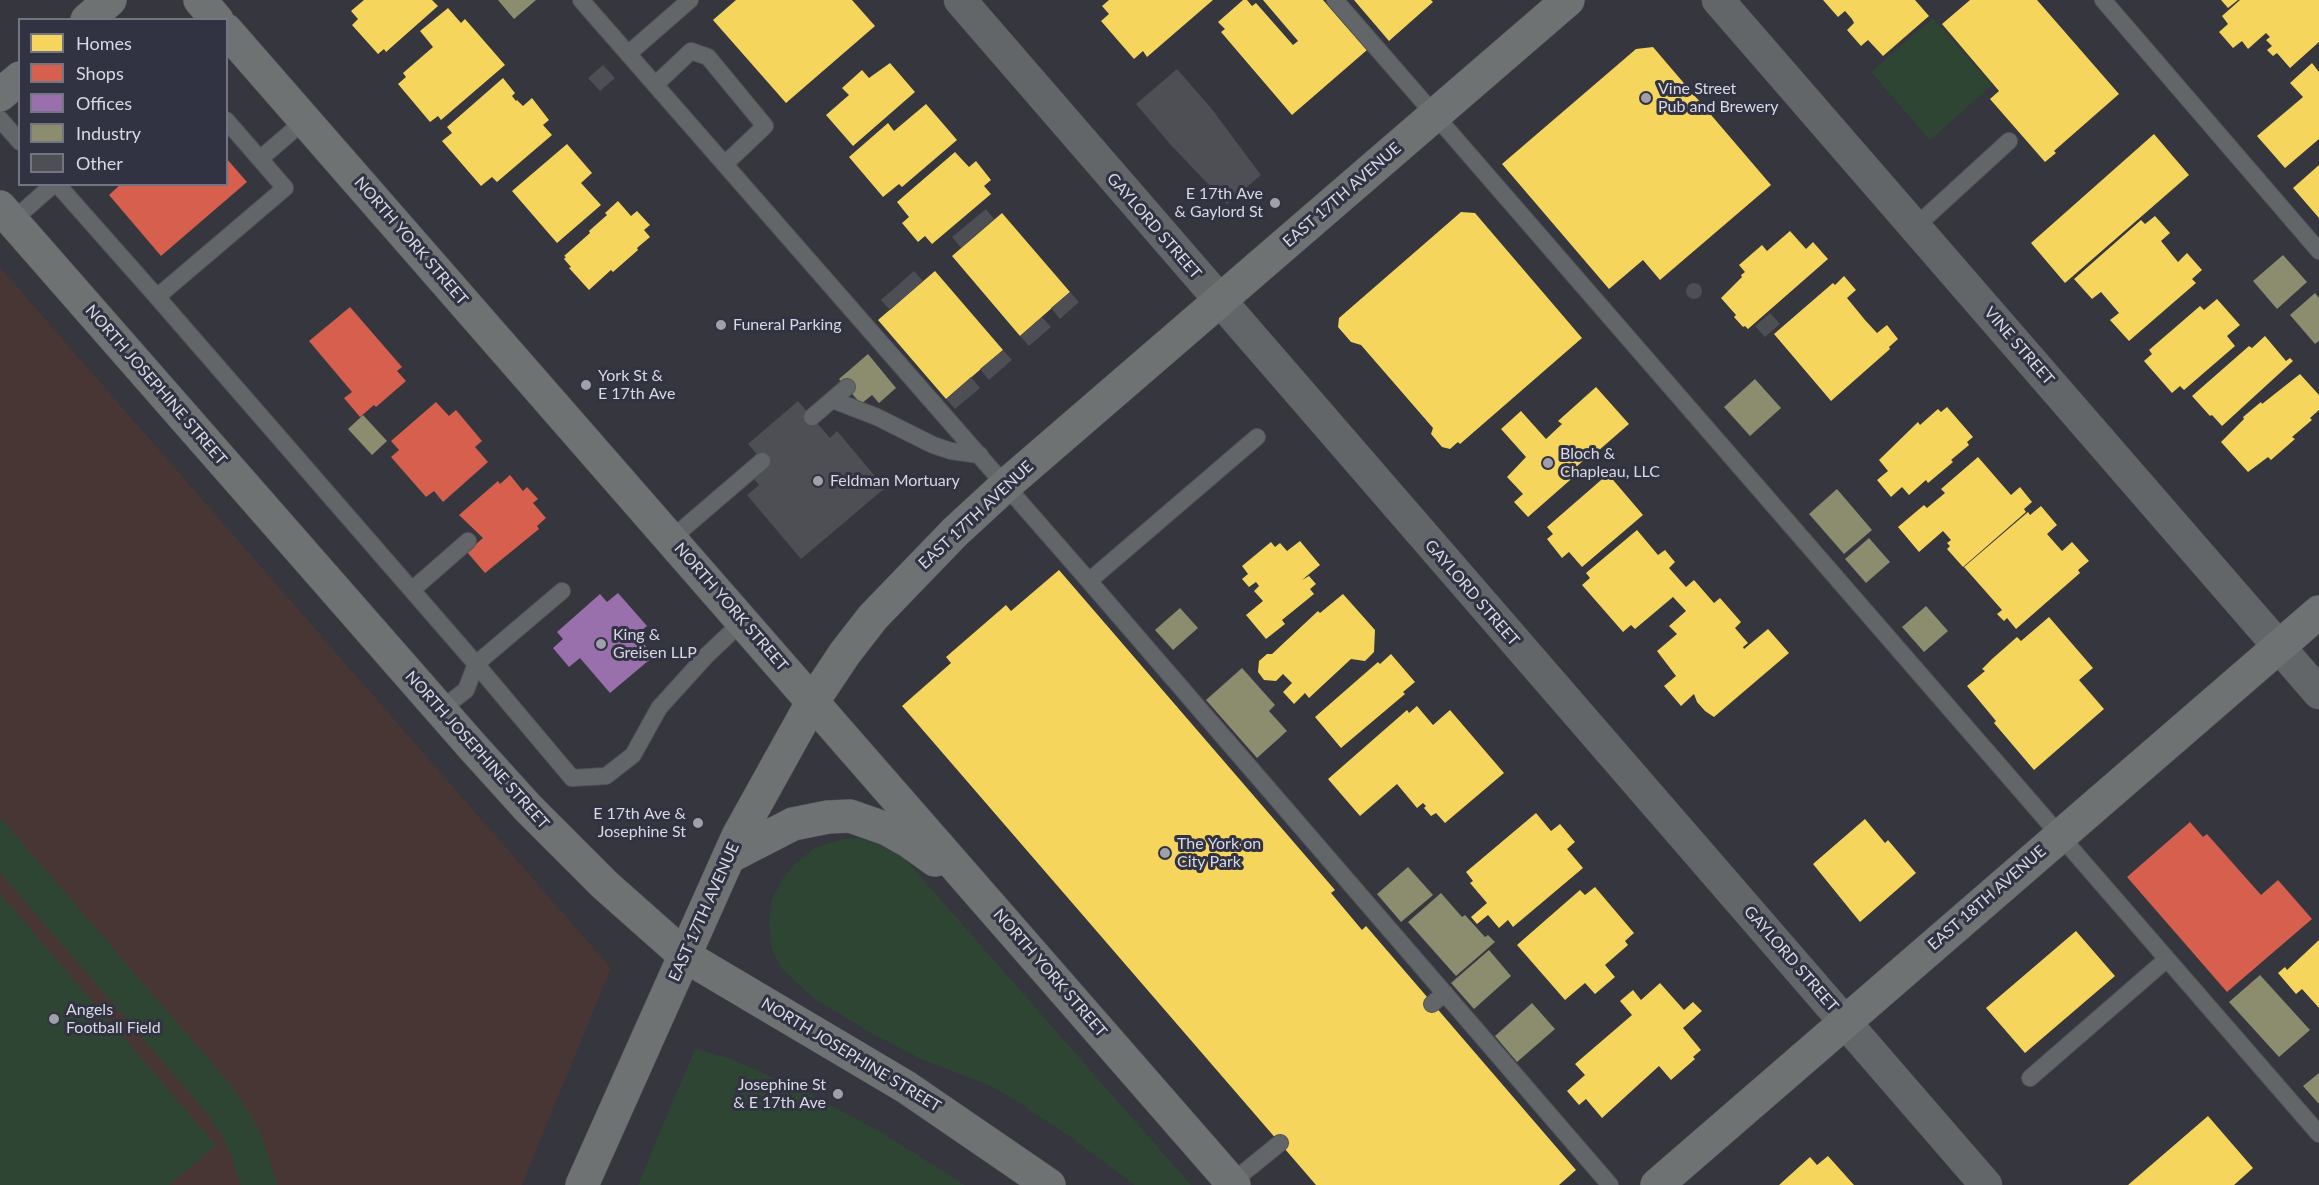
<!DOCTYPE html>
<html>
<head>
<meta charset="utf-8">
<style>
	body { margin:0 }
	#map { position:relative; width:2319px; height:1185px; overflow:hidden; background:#35363e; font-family:Lato,sans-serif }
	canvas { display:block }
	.legend { position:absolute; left:18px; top:18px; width:210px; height:168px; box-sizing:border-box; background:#313242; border:2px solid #747582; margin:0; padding:8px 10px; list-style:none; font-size:18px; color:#d8d9e3 }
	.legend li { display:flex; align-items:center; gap:12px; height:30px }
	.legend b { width:30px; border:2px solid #747582 }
</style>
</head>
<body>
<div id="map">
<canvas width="2319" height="1185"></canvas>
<ul class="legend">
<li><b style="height:16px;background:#f6d55c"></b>Homes</li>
<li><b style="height:16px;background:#d6604d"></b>Shops</li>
<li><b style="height:16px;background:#9970ab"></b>Offices</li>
<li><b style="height:16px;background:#8c8c6e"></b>Industry</li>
<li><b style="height:16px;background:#4e4f55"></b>Other</li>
</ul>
</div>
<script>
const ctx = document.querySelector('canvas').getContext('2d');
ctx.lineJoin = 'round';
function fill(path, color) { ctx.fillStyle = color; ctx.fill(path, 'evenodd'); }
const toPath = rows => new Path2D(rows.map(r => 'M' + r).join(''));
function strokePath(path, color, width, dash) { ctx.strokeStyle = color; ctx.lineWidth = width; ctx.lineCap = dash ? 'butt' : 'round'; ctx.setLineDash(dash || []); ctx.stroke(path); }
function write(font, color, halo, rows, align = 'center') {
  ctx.font = font + ' Lato,sans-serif'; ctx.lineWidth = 6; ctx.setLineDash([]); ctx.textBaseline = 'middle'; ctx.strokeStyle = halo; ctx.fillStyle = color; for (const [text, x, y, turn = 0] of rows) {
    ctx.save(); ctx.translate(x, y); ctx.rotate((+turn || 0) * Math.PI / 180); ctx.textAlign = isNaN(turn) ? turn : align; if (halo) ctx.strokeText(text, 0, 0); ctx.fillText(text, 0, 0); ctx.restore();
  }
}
fill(toPath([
	[0,267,611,968,522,1185,0,1185]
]), '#473633');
fill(toPath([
	[1933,18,1992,85,1930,140,1871,72],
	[0,817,234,1089,252,1117,264,1142,277,1185,241,1185,231,1155,221,1134,205,1111,0,872],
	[857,838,878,842,896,851,905,859,1191,1185,1135,1185,1069,1136,1017,1101,991,1086,921,1059,871,1033,812,997,782,969,772,949,769,923,772,899,783,878,796,863,816,847,844,839],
	[0,894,216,1145,169,1185,0,1185],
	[695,1049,729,1058,812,1095,882,1133,965,1185,638,1185]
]), '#2f4534');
fill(toPath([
	[364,0,432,0,438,6,386,52,384,49,378,54,352,25,358,19,351,11],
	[736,0,852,0,875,26,786,103,713,20],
	[1109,0,1213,0,1147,57,1143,51,1134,59,1101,21,1109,14,1102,6],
	[1243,0,1247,0,1252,6,1256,3,1293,45,1298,41,1263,0,1323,0,1367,50,1292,115,1221,32,1225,29,1218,22],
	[1354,0,1431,0,1433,2,1389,41],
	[1823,0,1915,0,1929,16,1883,56,1868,40,1861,46,1847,30,1854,23,1852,19,1845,11,1838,17],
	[1970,0,2037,0,2119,94,2054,151,2056,153,2045,162,1990,99,1999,91,1942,24],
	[2221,0,2238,0,2228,8],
	[2240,0,2319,0,2319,42,2290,68,2277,53,2273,56,2267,50,2272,46,2266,40,2270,37,2266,33,2248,49,2242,41,2233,48,2219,32,2228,24,2222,16],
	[448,8,461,23,465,19,505,65,441,120,438,116,430,122,398,84,406,77,403,73,433,47,420,31],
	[1653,47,1771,185,1660,280,1643,260,1609,289,1502,164,1636,49],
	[890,63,915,92,853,146,826,115,849,95,842,88,862,70,869,78],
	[2312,63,2319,72,2319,139,2285,168,2257,136,2303,97,2290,83],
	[503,78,515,93,512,96,516,101,517,100,523,106,532,98,549,120,543,125,552,135,497,182,492,177,481,186,442,141,452,133,447,127],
	[926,104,957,140,902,187,899,184,883,197,849,157,888,123,894,131],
	[2154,134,2189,175,2065,283,2031,243],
	[567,144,592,173,581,183,601,205,557,243,512,191],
	[955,152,969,167,976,161,991,180,984,186,991,194,932,244,925,236,918,242,902,223,909,217,897,202],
	[2319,165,2319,218,2293,188],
	[618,201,631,216,637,211,650,225,644,230,650,237,637,248,638,250,613,272,611,270,589,290,569,268,571,267,564,259,566,257,564,256,590,233,589,231,607,215,605,213],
	[1461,212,1475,213,1582,338,1460,444,1458,442,1450,449,1442,447,1431,434,1433,428,1361,345,1351,342,1338,327,1339,318],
	[1002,213,1070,292,1020,336,952,256],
	[2155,216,2170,233,2161,241,2178,262,2187,253,2202,270,2192,279,2196,283,2129,341,2110,320,2119,313,2101,292,2092,299,2074,279,2141,220,2145,224],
	[1790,231,1806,249,1813,242,1828,259,1748,329,1745,326,1743,327,1734,317,1736,315,1721,298,1742,277,1741,275,1745,272,1739,265,1762,245,1767,251],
	[935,271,1003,350,946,399,878,320],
	[1844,276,1856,290,1847,298,1865,320,1877,333,1887,325,1898,339,1889,347,1890,349,1831,401,1774,334,1833,283,1835,285],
	[2217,299,2240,325,2227,336,2235,346,2184,390,2180,386,2172,393,2144,361,2152,354,2149,350,2200,306,2204,310],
	[2265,336,2286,361,2290,358,2293,361,2222,426,2212,415,2210,416,2192,396,2249,346,2252,348],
	[2300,374,2319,395,2319,410,2310,418,2312,420,2292,437,2295,439,2271,460,2268,457,2248,472,2221,442,2244,419,2243,417,2261,402,2262,404],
	[1596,387,1629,424,1590,458,1588,456,1573,470,1577,474,1528,517,1514,502,1523,494,1507,477,1526,457,1501,429,1521,411,1546,439,1562,424,1558,421],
	[1947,407,1973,437,1967,442,1969,445,1951,460,1953,462,1928,483,1926,480,1909,495,1902,487,1891,497,1877,480,1888,471,1879,460,1918,422,1920,425,1938,409,1941,412],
	[1978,457,2011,495,2020,487,2032,502,2024,509,2026,512,1963,567,1947,549,1950,546,1947,543,1951,540,1943,531,1919,552,1898,527,1924,505,1927,508,1945,493,1941,489],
	[1608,474,1643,515,1582,567,1569,552,1562,558,1547,539,1553,534,1547,527],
	[2041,506,2057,525,2047,534,2062,551,2072,542,2089,561,2078,570,2080,573,2016,629,2007,618,2004,621,1997,614,2002,610,1964,567,2028,512,2030,515],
	[1637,530,1658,555,1665,550,1675,562,1669,568,1686,587,1694,580,1714,603,1720,598,1741,622,1735,628,1748,643,1743,647,1744,649,1768,629,1789,653,1714,717,1705,711,1697,702,1694,694,1681,706,1664,686,1676,676,1657,651,1677,634,1669,626,1686,611,1673,597,1635,629,1631,625,1623,632,1582,585,1590,578,1586,573],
	[1300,541,1320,565,1302,580,1309,576,1316,584,1310,589,1314,594,1282,620,1285,624,1266,639,1246,615,1263,601,1254,591,1259,586,1256,582,1249,587,1242,579,1248,574,1242,566,1271,542,1275,547,1280,543,1287,551],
	[1059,570,1335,890,1331,893,1362,930,1366,926,1576,1170,1559,1185,1316,1185,902,706,951,663,946,657,1006,605,1011,611],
	[1343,594,1375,630,1374,652,1365,661,1351,659,1309,698,1305,693,1294,704,1283,692,1292,683,1283,674,1276,681,1264,680,1258,672,1259,661,1267,654,1272,654,1318,611,1320,613],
	[2049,617,2093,668,2079,680,2104,709,2034,770,1994,723,1996,721,1967,686,1985,671,1982,669,1992,659,2017,637,2021,641],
	[1391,654,1415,682,1403,692,1405,694,1341,748,1315,717,1378,662,1380,664],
	[1417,706,1433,725,1450,710,1504,773,1445,823,1436,813,1431,816,1424,808,1426,806,1423,803,1417,808,1397,784,1360,816,1328,779,1407,710,1409,713],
	[1536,813,1551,831,1560,824,1575,842,1567,849,1583,868,1513,927,1508,920,1499,928,1488,915,1477,924,1471,917,1487,903,1470,883,1473,881,1466,872],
	[1865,819,1885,843,1888,840,1916,873,1860,922,1813,864],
	[1595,887,1634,933,1625,941,1628,945,1605,965,1615,977,1595,994,1585,983,1565,1000,1517,945,1580,890,1585,895],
	[2076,931,2115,976,2025,1053,1986,1008],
	[2319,940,2319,1008,2302,989,2296,994,2278,973,2285,967,2287,970],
	[1660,983,1684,1010,1693,1002,1702,1011,1683,1028,1701,1050,1693,1057,1695,1059,1671,1080,1659,1066,1602,1118,1586,1099,1579,1105,1567,1091,1585,1075,1575,1064,1632,1015,1620,1001,1633,990,1641,1000],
	[2208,1116,2253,1168,2234,1185,2128,1185],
	[1828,1156,1854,1185,1779,1185,1810,1157,1817,1165]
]), '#f6d55c');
fill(toPath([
	[226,158,247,182,161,256,109,195,121,184,226,184],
	[350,307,402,367,397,371,406,381,376,407,374,405,360,417,344,398,352,392,309,341],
	[436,402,449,416,456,410,482,441,475,447,488,462,443,502,434,491,426,497,391,457,399,450,391,441],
	[510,475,523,491,527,487,538,499,533,503,546,518,537,526,539,529,485,573,467,552,483,538,459,515,498,481,500,484],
	[2190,822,2203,837,2207,834,2261,895,2278,880,2312,919,2227,992,2127,877]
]), '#d6604d');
fill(toPath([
	[618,593,647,626,636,635,654,656,610,693,580,658,569,667,553,648,563,639,557,632,600,594,607,602]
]), '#9970ab');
fill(toPath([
	[498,0,536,0,514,19],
	[2283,255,2307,282,2277,309,2253,281],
	[2315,293,2319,298,2319,341,2315,344,2290,315],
	[868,354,896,388,879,403,872,395,861,404,839,379],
	[1755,379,1781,408,1750,436,1724,407],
	[363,415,387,441,372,455,348,429],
	[1837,489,1872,530,1844,554,1809,514],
	[1869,538,1890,562,1866,583,1845,559],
	[1926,606,1948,631,1924,652,1902,627],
	[1180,608,1198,628,1173,650,1155,630],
	[1242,668,1275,705,1269,711,1287,731,1257,758,1206,700],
	[1408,867,1433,895,1401,922,1377,894],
	[1441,893,1462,917,1465,915,1485,937,1488,935,1495,942,1456,976,1408,922],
	[1489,950,1511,976,1474,1009,1451,983],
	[2260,975,2310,1030,2279,1057,2229,1002],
	[1532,1003,1555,1029,1517,1062,1495,1036],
	[2319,1073,2319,1104,2303,1086]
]), '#8c8c6e');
fill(toPath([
	[603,65,615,78,600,91,588,78],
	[1177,69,1211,108,1261,175,1227,204,1170,144,1136,104],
	[986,209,994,219,961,248,952,237],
	[914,271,923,281,890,310,881,300],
	'1686 291a8 8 0 1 1 16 0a8 8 0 1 1-16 0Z',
	[1070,292,1079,302,1060,319,1051,308],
	[1770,313,1780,324,1765,337,1755,326],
	[1042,317,1051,327,1029,346,1020,336],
	[1003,350,1012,360,989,380,980,369],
	[971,377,980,388,955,409,946,399],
	[798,401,830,438,837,431,885,488,801,559,747,495,759,485,753,478,767,466,748,444]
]), '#4e4f55');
const lane = toPath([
	[581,0,1089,581,1610,1185],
	[1335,0,2319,1134],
	[2103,0,2319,251],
	[628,54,690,0],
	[655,85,691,51,708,57,765,126,725,164],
	[0,119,20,142],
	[260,159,305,120],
	[57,184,157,297,285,188,226,120],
	[12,221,54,184],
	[1915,227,2009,141],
	[157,297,476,664,572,778,606,776,633,755,659,708,707,655,743,621],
	[833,400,877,417,933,445,951,451,980,455],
	[812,417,847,387],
	[671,539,762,461],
	[1089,581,1257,437],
	[412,590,468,541],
	[440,710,466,690,476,664,562,591],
	[1432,1004,1445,993],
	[2030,1078,2167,959],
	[1232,1182,1280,1143]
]);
const street = toPath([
	[960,0,1986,1185],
	[1718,0,2319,693]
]);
const secondary = toPath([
	[200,0,217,20],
	[87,20,110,0],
	[226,30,1234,1185],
	[0,95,20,78],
	[0,207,471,745,528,808,605,885,685,956,906,1087,1049,1185],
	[729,857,793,824,828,817,850,816,887,829,910,842,935,860],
	[582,1185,738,836,813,701,845,653,873,617,955,532,1006,485,1568,0],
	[1657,1185,2319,612]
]);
strokePath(lane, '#53545b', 18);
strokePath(street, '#53545b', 33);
strokePath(secondary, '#53545b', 34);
strokePath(lane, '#636668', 16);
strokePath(street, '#636668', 32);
strokePath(secondary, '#6e7273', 33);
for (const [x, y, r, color] of [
	[1646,98,6,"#9fa0a9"],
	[1275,203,6,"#9fa0a9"],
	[721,325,6,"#9fa0a9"],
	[586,385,6,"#9fa0a9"],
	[1548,463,6,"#9fa0a9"],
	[818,481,6,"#9fa0a9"],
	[601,644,6,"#9fa0a9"],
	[698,823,6,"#9fa0a9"],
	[1165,853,6,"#9fa0a9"],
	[54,1019,6,"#9fa0a9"],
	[838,1094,6,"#9fa0a9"]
]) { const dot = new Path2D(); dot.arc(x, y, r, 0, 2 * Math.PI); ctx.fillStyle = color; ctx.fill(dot); strokePath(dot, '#313242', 2); }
write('16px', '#d8d9e3', '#313242', [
	["Vine Street",1658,89],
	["Pub and Brewery",1658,107],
	["E 17th Ave",1263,194,"right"],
	["& Gaylord St",1263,212,"right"],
	["Funeral Parking",733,325],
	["York St &",598,376],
	["E 17th Ave",598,394],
	["Bloch &",1560,454],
	["Chapleau, LLC",1560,472],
	["Feldman Mortuary",830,481],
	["King &",613,635],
	["Greisen LLP",613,653],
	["E 17th Ave &",686,814,"right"],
	["Josephine St",686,832,"right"],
	["The York on",1177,844],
	["City Park",1177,862],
	["Angels",66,1010],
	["Football Field",66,1028],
	["Josephine St",826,1085,"right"],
	["& E 17th Ave",826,1103,"right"]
], 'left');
write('16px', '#d8d9e3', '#313242', [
	["EAST 17TH AVENUE",1342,195,-41],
	["GAYLORD STREET",1154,226,49],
	["NORTH YORK STREET",411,241,49],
	["VINE STREET",2019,346,49],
	["NORTH JOSEPHINE STREET",156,385,49],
	["EAST 17TH AVENUE",976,515,-43],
	["GAYLORD STREET",1472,593,49],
	["NORTH YORK STREET",731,607,49],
	["NORTH JOSEPHINE STREET",477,750,48],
	["EAST 18TH AVENUE",1987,898,-41],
	["EAST 17TH AVENUE",704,912,-66],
	["GAYLORD STREET",1791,959,49],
	["NORTH YORK STREET",1050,973,49],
	["NORTH JOSEPHINE STREET",851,1055,31]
]);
</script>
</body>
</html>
